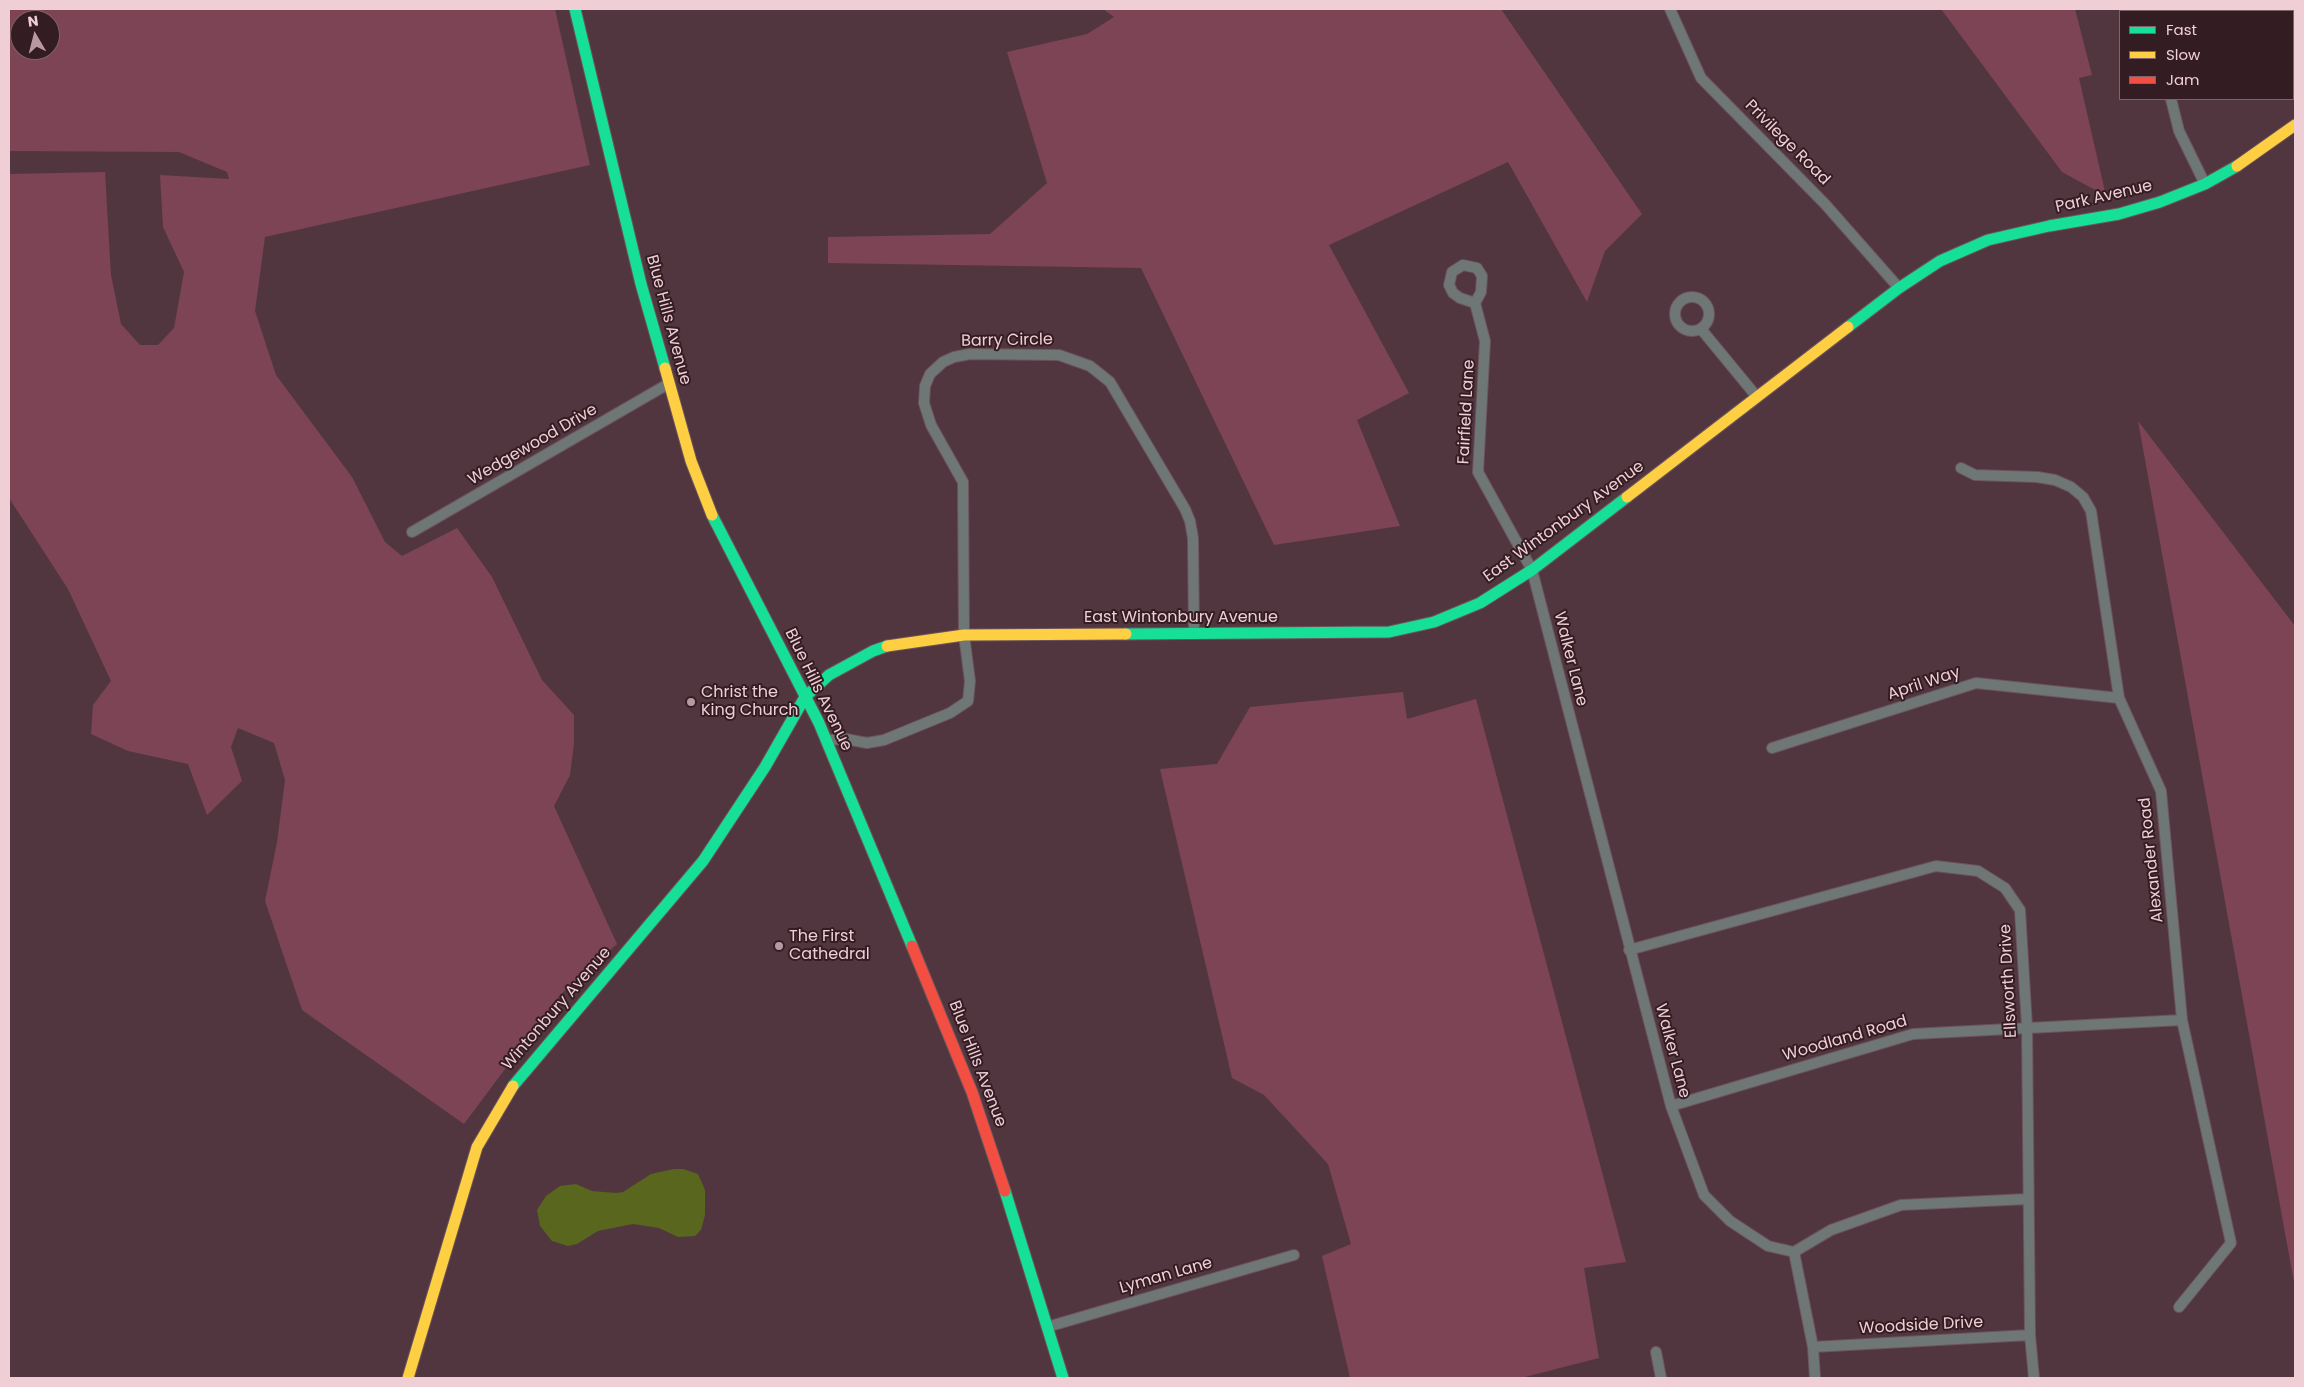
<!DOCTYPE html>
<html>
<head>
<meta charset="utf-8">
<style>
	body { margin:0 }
	#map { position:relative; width:2304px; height:1387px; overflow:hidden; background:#52363f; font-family:Poppins,sans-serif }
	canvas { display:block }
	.frame { position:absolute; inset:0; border:10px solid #f0ced6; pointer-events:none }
	.legend { position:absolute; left:2119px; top:10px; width:175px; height:90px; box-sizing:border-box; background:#341c23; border:1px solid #7f636b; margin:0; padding:6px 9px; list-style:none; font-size:15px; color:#f0ced6 }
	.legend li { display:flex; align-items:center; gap:10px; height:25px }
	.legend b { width:25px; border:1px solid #7f636b }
	.north { position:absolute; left:10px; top:10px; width:50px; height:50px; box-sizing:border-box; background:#341c23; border:1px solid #7f636b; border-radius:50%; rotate:352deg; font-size:14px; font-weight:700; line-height:20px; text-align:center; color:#f0ced6 }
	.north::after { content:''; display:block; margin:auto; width:18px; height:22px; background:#b999a1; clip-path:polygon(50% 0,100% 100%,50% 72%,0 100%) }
</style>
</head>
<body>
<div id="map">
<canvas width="2304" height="1387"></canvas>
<div class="frame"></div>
<ul class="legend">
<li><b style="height:6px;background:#16e098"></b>Fast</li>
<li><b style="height:6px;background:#ffcf43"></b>Slow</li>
<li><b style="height:6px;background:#f24e42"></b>Jam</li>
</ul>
<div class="north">N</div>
</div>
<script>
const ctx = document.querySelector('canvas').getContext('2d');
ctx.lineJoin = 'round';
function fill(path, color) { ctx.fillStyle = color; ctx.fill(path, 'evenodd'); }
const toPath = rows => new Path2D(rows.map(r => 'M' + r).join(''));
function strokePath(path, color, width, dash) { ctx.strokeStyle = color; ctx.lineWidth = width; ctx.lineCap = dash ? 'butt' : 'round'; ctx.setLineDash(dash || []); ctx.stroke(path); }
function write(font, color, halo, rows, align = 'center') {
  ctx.font = font + ' Poppins,sans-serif'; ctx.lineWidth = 4; ctx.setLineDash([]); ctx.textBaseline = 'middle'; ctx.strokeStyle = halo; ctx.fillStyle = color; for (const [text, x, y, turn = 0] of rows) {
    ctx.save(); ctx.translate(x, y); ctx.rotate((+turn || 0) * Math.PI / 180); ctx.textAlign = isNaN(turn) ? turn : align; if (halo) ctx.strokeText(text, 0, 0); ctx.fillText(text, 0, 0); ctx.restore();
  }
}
fill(toPath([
	[9,9,555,9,590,165,265,237,255,311,276,375,352,477,385,542,402,556,457,528,492,577,542,680,574,715,574,744,570,775,554,806,617,944,561,994,464,1124,302,1010,265,901,277,842,285,780,274,743,238,728,231,747,242,781,207,815,188,764,128,751,91,734,93,705,111,681,68,589,9,498,9,174,105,172,111,275,121,324,140,345,158,345,174,328,184,272,163,227,160,175,229,179,227,172,179,152,9,151],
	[20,20,50,20,50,50,20,50],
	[1103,9,1501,9,1642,214,1605,251,1587,302,1508,162,1329,245,1409,393,1357,420,1400,526,1274,545,1141,268,828,263,828,237,990,234,1047,183,1007,52,1087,34,1114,17],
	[1941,9,2075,9,2092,75,2079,78,2106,196,2062,172],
	[2138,421,2295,626,2295,1288],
	[1403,692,1407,719,1476,699,1626,1262,1584,1268,1599,1358,1521,1378,1350,1378,1322,1256,1351,1244,1328,1164,1264,1095,1232,1078,1160,769,1217,764,1250,707]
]), '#7c4455');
fill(toPath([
	[674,1169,683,1169,698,1174,705,1190,705,1215,701,1230,695,1236,678,1237,659,1228,633,1224,598,1231,577,1244,568,1246,552,1241,540,1226,537,1210,546,1196,560,1186,576,1184,592,1191,616,1193,623,1192,651,1174]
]), '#58661e');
const street = toPath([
	[1670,9,1701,78,1825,204,1899,288],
	[2190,11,2190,9],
	[2171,99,2179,131,2205,184],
	'1675 314a17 17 0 1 1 34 0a17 17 0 1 1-34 0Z',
	[1475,303,1460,298,1453,293,1449,285,1452,272,1463,265,1477,268,1482,276,1481,292,1475,303,1485,341,1478,472,1532,570,1671,1106,1704,1195,1730,1221,1768,1246,1794,1252,1831,1230,1901,1205,2028,1199],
	[1701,329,1757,397],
	[1961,468,1975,475,2037,477,2055,480,2071,487,2083,497,2091,511,2119,698,2161,791,2182,1020,2231,1243,2179,1307],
	[412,532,668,384],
	[826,740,846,739,867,743,884,740,950,713,968,701,970,681,964,635,963,482,931,425,924,403,925,386,930,374,943,362,954,357,970,354,1059,355,1090,366,1110,382,1185,509,1190,521,1193,538,1194,634],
	[1772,748,1976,683,2119,698],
	[1629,950,1936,866,1978,871,2005,888,2020,910,2027,1027,2030,1335,2034,1378],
	[1671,1106,1913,1034,2182,1020],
	[1794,1252,1813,1347,1815,1378],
	[1047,1327,1294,1255],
	[1813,1347,2030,1335],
	[1656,1352,1661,1378]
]);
const fast = toPath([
	[575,9,641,284,665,368],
	[1848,327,1899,288,1940,261,1988,240,2049,226,2119,214,2160,202,2205,184,2237,166],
	[712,515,819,723,912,946],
	[1126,634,1389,632,1434,622,1480,603,1532,570,1627,497],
	[513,1086,703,861,765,767,805,697,829,675,873,651,887,646],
	[1005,1191,1063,1378]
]);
const slow = toPath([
	[2237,166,2295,125],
	[665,368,691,461,712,515],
	[1627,497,1848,327],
	[887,646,964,635,1126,634],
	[408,1378,477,1147,513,1086]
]);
const jam = toPath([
	[912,946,972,1092,1005,1191]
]);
strokePath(street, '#6c545b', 12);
strokePath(fast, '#6c545b', 13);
strokePath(slow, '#6c545b', 13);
strokePath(jam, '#6c545b', 13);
strokePath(street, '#6f7776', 10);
strokePath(fast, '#16e098', 11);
strokePath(slow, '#ffcf43', 11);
strokePath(jam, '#f24e42', 11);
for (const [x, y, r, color] of [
	[691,702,5,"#b999a1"],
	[779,946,5,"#b999a1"]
]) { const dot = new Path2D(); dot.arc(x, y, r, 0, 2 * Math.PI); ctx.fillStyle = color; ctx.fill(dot); strokePath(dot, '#341c23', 2); }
write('16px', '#f0ced6', '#341c23', [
	["Privilege Road",1787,143,45],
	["Park Avenue",2104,197,-13],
	["Blue Hills Avenue",668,320,75],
	["Barry Circle",1007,341,-1],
	["Fairfield Lane",1467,412,-87],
	["Wedgewood Drive",533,445,-30],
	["East Wintonbury Avenue",1564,522,-36],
	["East Wintonbury Avenue",1181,618],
	["Walker Lane",1570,659,76],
	["April Way",1924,684,-18],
	["Blue Hills Avenue",818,690,64],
	["Alexander Road",2152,860,-96],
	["Ellsworth Drive",2009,981,-93],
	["Wintonbury Avenue",557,1009,-49],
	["Woodland Road",1845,1039,-16],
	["Walker Lane",1672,1051,75],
	["Blue Hills Avenue",977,1064,69],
	["Lyman Lane",1166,1276,-16],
	["Woodside Drive",1921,1326,-3]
]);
write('16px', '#f0ced6', '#341c23', [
	["Christ the",701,693],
	["King Church",701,711],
	["The First",789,937],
	["Cathedral",789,955]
], 'left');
</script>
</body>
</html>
